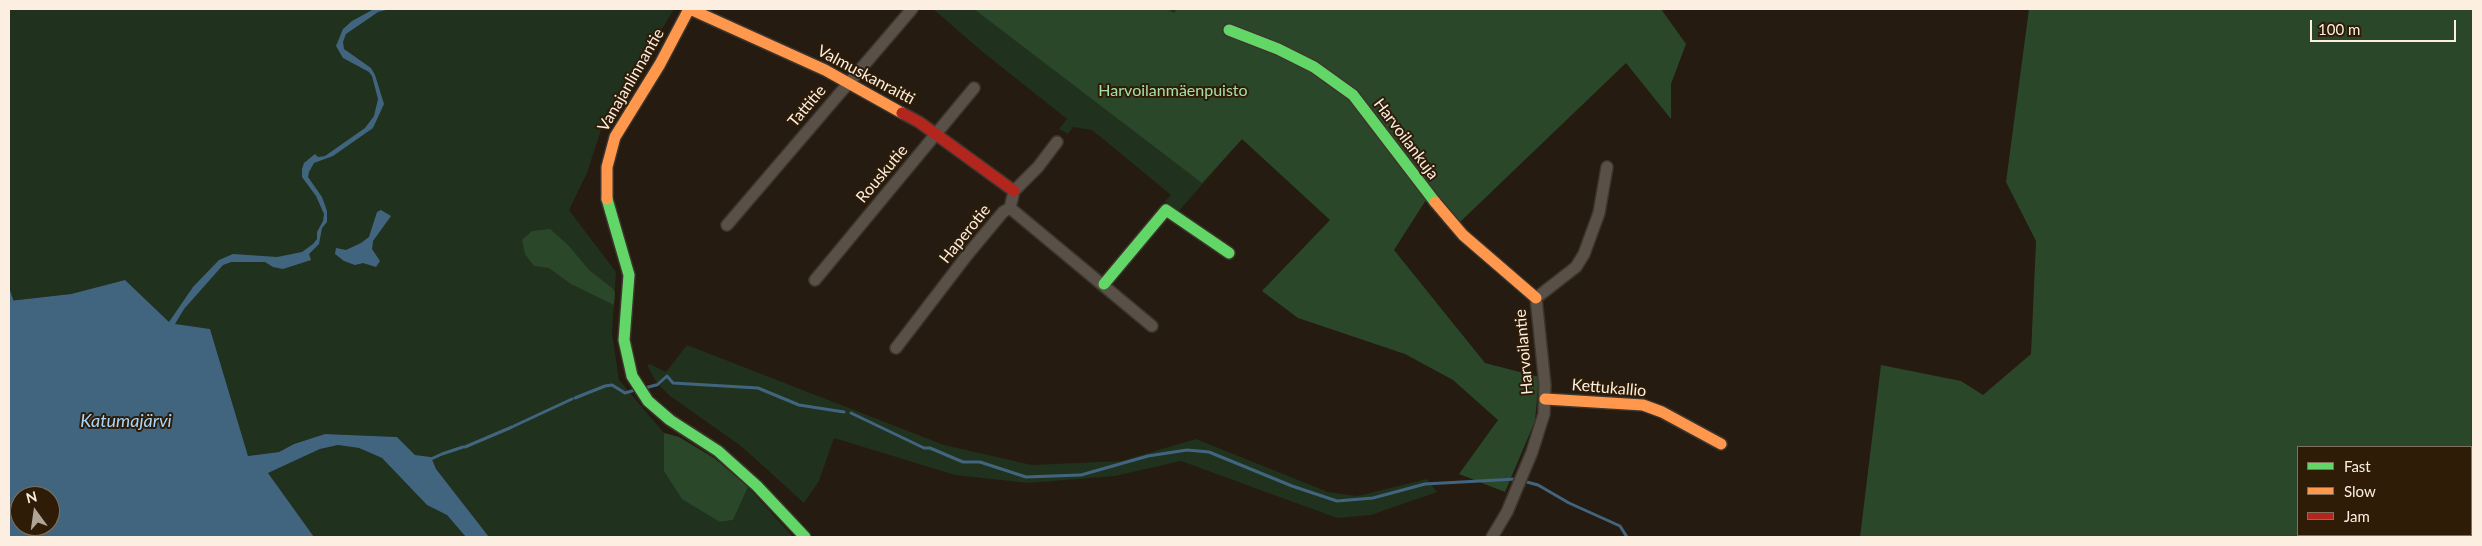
<!DOCTYPE html>
<html>
<head>
<meta charset="utf-8">
<style>
	body { margin:0 }
	#map { position:relative; width:2482px; height:546px; overflow:hidden; background:#251b10; font-family:Lato,sans-serif }
	canvas { display:block }
	.frame { position:absolute; inset:0; border:10px solid #fcefe2; pointer-events:none }
	.legend { position:absolute; left:2297px; top:446px; width:175px; height:90px; box-sizing:border-box; background:#2e1c07; border:1px solid #80705f; margin:0; padding:6px 9px; list-style:none; font-size:15px; color:#fcefe2 }
	.legend li { display:flex; align-items:center; gap:10px; height:25px }
	.legend b { width:25px; border:1px solid #80705f }
	.north { position:absolute; left:10px; top:486px; width:50px; height:50px; box-sizing:border-box; background:#2e1c07; border:1px solid #80705f; border-radius:50%; rotate:346deg; font-size:14px; font-weight:700; line-height:20px; text-align:center; color:#fcefe2 }
	.north::after { content:''; display:block; margin:auto; width:18px; height:22px; background:#b1a598; clip-path:polygon(50% 0,100% 100%,50% 72%,0 100%) }
	.scale { position:absolute; left:2310px; top:20px; width:146px; height:22px; box-sizing:border-box; border:2px solid #fcefe2; border-top:0; padding-left:6px; font-size:15px; line-height:18px; white-space:nowrap; color:#fcefe2; -webkit-text-stroke:4px #2e1c07; paint-order:stroke }
</style>
</head>
<body>
<div id="map">
<canvas width="2482" height="546"></canvas>
<div class="frame"></div>
<ul class="legend">
<li><b style="height:6px;background:#63d668"></b>Fast</li>
<li><b style="height:6px;background:#ff974d"></b>Slow</li>
<li><b style="height:6px;background:#b3261e"></b>Jam</li>
</ul>
<div class="north">N</div>
<div class="scale">100 m</div>
</div>
<script>
const ctx = document.querySelector('canvas').getContext('2d');
ctx.lineJoin = 'round';
function fill(path, color) { ctx.fillStyle = color; ctx.fill(path, 'evenodd'); }
const toPath = rows => new Path2D(rows.map(r => 'M' + r).join(''));
function strokePath(path, color, width, dash) { ctx.strokeStyle = color; ctx.lineWidth = width; ctx.lineCap = dash ? 'butt' : 'round'; ctx.setLineDash(dash || []); ctx.stroke(path); }
function write(font, color, halo, rows, align = 'center') {
  ctx.font = font + ' Lato,sans-serif'; ctx.lineWidth = 4; ctx.setLineDash([]); ctx.textBaseline = 'middle'; ctx.strokeStyle = halo; ctx.fillStyle = color; for (const [text, x, y, turn = 0] of rows) {
    ctx.save(); ctx.translate(x, y); ctx.rotate((+turn || 0) * Math.PI / 180); ctx.textAlign = isNaN(turn) ? turn : align; if (halo) ctx.strokeText(text, 0, 0); ctx.fillText(text, 0, 0); ctx.restore();
  }
}
fill(toPath([
	[9,9,674,9,601,130,587,173,569,210,616,272,612,333,619,380,664,433,664,471,720,522,733,520,748,487,793,537,489,537,436,469,431,457,415,455,397,437,325,434,294,444,279,452,248,456,210,329,171,324,125,280,71,294,9,301],
	[933,9,1333,9,1242,139,1178,212,1165,201,1171,195,1092,130,1073,127,1068,134,1059,129,1067,119,984,53],
	[687,345,944,445,1032,465,1121,461,1196,439,1328,492,1357,496,1427,479,1437,492,1371,515,1337,518,1181,461,1115,476,1028,483,955,475,834,438,819,481,804,503,741,446,670,396,656,382,647,365,650,364,666,372],
	[338,445,359,448,382,458,427,505,447,515,466,537,314,537,268,473,320,449]
]), '#20311e');
fill(toPath([
	[974,9,1166,9,1174,13,1177,9,1661,9,1686,44,1671,84,1671,119,1626,63,1460,222,1433,189,1394,250,1485,363,1539,377,1535,421,1505,492,1459,474,1498,420,1453,380,1405,354,1298,318,1262,291,1330,220,1242,139,1202,183],
	[2029,9,2473,9,2473,537,1860,537,1881,365,1961,381,1983,395,2031,354,2036,241,2006,182],
	[2471,447,2471,535,2298,535,2298,447],
	[550,229,568,245,589,270,612,288,615,292,614,305,571,284,549,268,534,266,525,254,522,240,532,231],
	[664,433,679,437,714,458,748,487,733,520,720,522,682,499,664,471]
]), '#2b472a');
fill(toPath([
	[374,9,390,9,378,12,346,34,343,42,344,49,371,68,375,75,384,104,373,128,333,156,314,163,309,172,308,177,322,197,327,211,327,222,322,228,319,244,309,254,311,260,283,269,273,267,265,262,231,262,223,265,184,309,175,324,210,329,248,456,279,452,294,444,325,434,397,437,415,455,431,457,436,469,489,537,466,537,447,515,427,505,382,458,359,448,338,445,320,449,268,473,314,537,9,537,9,301,71,294,125,280,169,322,193,287,219,260,233,254,277,257,302,252,313,244,317,239,317,232,323,221,324,214,316,196,302,177,302,169,304,163,315,154,318,157,325,156,365,128,374,116,378,99,372,76,369,72,343,58,336,46,343,29,352,21],
	[20,496,50,496,50,526,20,526],
	[381,210,391,216,373,241,372,249,380,261,376,267,363,263,355,265,344,261,335,254,336,248,346,250,361,243,369,237,377,212]
]), '#42657f');
strokePath(toPath([
	[9,292,12,301],
	[657,385,667,376,673,383,758,388,799,405,844,412],
	[645,388,656,385],
	[575,398,605,386,612,385,625,393,635,390],
	[851,413,924,448,930,448,963,462,980,462,1026,477,1080,475],
	[514,426,572,399],
	[465,447,512,427],
	[442,454,463,447],
	[431,459,442,454],
	[1081,475,1148,456,1187,450,1209,452,1292,486,1337,501,1373,498,1425,484,1516,479],
	[1523,481,1538,485,1569,503,1620,526,1627,537]
]), '#42657f', 3);
const street = toPath([
	[1010,208,1152,326],
	[727,225,912,9],
	[815,280,974,88],
	[896,348,968,254,1003,212,1010,208,1014,191,1038,167,1057,142],
	[1492,537,1507,512,1532,452,1544,414,1545,385,1536,298,1576,267,1584,254,1599,213,1607,167]
]);
const fast = toPath([
	[1229,30,1278,49,1314,67,1353,95,1435,202],
	[607,199,629,275,624,340,632,376,648,401,670,420,718,451,757,486,805,537],
	[1104,284,1166,210,1229,253]
]);
const slow = toPath([
	[690,9,825,70,902,113],
	[607,199,607,167,615,137,660,64,689,9],
	[1435,202,1463,235,1536,298],
	[1545,399,1643,405,1662,412,1721,444]
]);
const jam = toPath([
	[902,113,919,122,1014,191]
]);
strokePath(street, '#3c352d', 14);
strokePath(fast, '#3c352d', 14);
strokePath(slow, '#3c352d', 14);
strokePath(jam, '#3c352d', 14);
strokePath(street, '#595048', 11);
strokePath(fast, '#63d668', 11);
strokePath(slow, '#ff974d', 11);
strokePath(jam, '#b3261e', 11);
write('16px', '#fcefe2', '#2e1c07', [
	["Valmuskanraitti",866,75,28],
	["Vanajanlinnantie",631,80,-60],
	["Tattitie",807,106,-50],
	["Harvoilankuja",1406,139,53],
	["Rouskutie",882,174,-50],
	["Haperotie",965,234,-51],
	["Harvoilantie",1524,352,-95],
	["Kettukallio",1609,388,5]
]);
write('16px', '#a6e0a8', '#2e1c07', [
	["Harvoilanmäenpuisto",1173,91]
]);
write('italic 18px', '#a4d6fe', '#2e1c07', [
	["Katumajärvi",126,421]
]);
</script>
</body>
</html>
